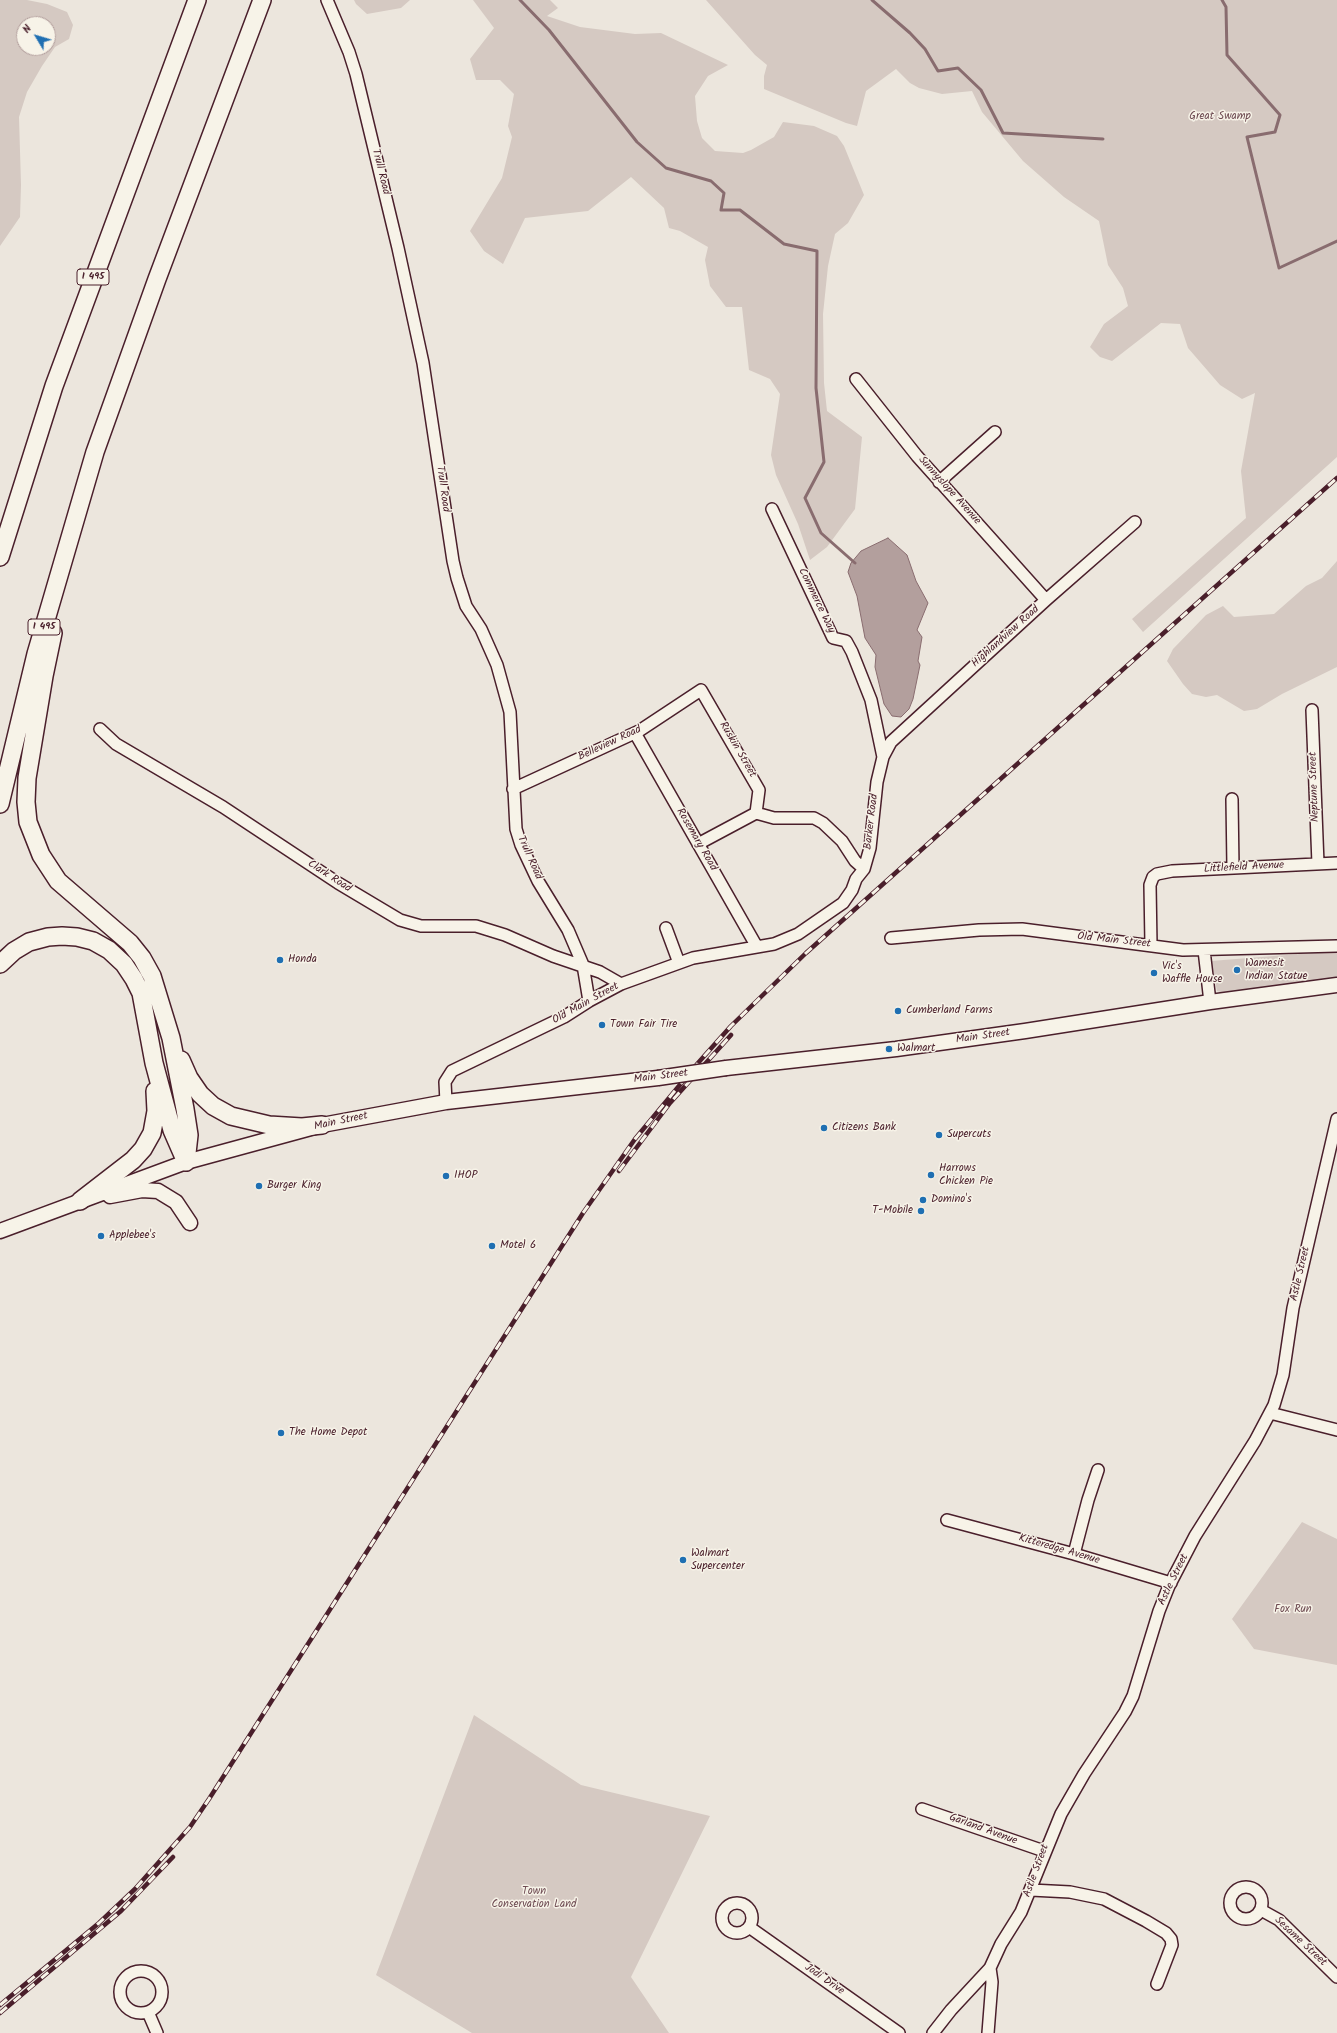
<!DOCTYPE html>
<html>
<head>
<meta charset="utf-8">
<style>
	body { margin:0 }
	#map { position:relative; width:1337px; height:2033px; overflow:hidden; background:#ece6dd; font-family:Kalam,sans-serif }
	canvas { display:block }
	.north { position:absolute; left:16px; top:16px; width:40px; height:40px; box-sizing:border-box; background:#f7f3e8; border:1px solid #b29e9c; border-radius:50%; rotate:308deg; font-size:11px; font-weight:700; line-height:16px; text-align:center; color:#4a1f2b }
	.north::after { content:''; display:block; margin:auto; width:14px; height:18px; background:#1f6fb2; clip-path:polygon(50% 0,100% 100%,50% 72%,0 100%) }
</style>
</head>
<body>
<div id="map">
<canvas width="1337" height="2033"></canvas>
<div class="north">N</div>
</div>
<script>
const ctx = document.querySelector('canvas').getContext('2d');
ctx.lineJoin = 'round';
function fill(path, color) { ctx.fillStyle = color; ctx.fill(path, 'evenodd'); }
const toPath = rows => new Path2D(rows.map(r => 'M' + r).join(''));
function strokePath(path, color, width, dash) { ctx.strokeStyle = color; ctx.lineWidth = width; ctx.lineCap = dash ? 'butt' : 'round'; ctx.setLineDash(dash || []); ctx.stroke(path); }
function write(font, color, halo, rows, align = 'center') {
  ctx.font = font + ' Kalam,sans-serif'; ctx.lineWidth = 3; ctx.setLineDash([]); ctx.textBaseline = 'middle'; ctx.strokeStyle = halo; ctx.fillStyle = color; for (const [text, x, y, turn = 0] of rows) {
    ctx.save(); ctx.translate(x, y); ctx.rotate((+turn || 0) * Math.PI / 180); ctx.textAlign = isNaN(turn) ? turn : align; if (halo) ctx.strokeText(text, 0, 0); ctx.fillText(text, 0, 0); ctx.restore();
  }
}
fill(toPath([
	[0,0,27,0,47,4,67,12,73,25,69,39,55,47,42,66,27,92,19,117,21,185,20,217,0,246],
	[24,24,48,24,48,48,24,48],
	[354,0,410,0,401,8,367,14,356,4],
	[473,0,550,0,558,8,547,16,580,27,635,34,661,33,728,65,708,76,695,96,697,121,702,138,715,151,743,153,751,150,774,137,783,122,814,126,837,136,844,146,864,195,848,223,835,234,828,266,823,314,824,383,827,411,862,437,855,509,827,547,810,560,798,524,776,475,771,455,780,394,770,379,749,370,742,307,726,307,710,286,705,260,708,247,680,231,669,228,664,208,631,177,588,211,525,218,503,264,484,251,470,231,502,178,512,137,508,126,514,94,500,80,476,80,470,59,494,28],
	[706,0,1337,0,1337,457,1143,632,1132,619,1246,518,1241,471,1255,393,1242,399,1220,385,1188,348,1180,324,1161,323,1112,361,1100,357,1090,347,1104,324,1128,306,1123,288,1108,265,1099,221,1064,197,1023,161,982,112,972,91,942,94,919,88,910,83,896,69,866,91,857,126,846,123,764,89,764,76,767,65,755,55],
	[1337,561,1337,667,1282,694,1257,709,1244,711,1217,695,1206,697,1192,694,1183,684,1167,661,1173,649,1206,615,1223,606,1234,617,1274,614,1306,586,1322,578],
	[1337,951,1337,977,1224,993,1217,991,1211,961],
	[1302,1522,1337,1539,1337,1665,1254,1649,1232,1619],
	[474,1715,581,1785,710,1816,631,1977,669,2033,472,2033,376,1975]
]), '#d5c9c2');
const water = toPath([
	[888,538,907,555,916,581,928,603,917,630,922,637,918,661,920,665,913,699,909,709,901,717,892,716,884,704,875,667,876,655,865,638,857,596,848,572,851,563,861,551,888,538]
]);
fill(water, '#b39f9d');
strokePath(water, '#896c6f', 1);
strokePath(toPath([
	[520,0,549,30,637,142,666,168,711,181,724,193,721,210,740,210,784,244,817,251,816,388,824,462,805,498,821,533,855,563],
	[872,0,910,33,925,49,938,71,958,68,981,90,1003,133,1103,139],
	[1222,0,1226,7,1227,55,1280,115,1275,132,1247,137,1279,268,1337,241]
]), '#896c6f', 3);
const minor = toPath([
	[327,0,349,52,356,74,398,248,423,363,453,561,457,578,466,606,481,629,497,665,510,712,516,829,521,845,538,881,568,930,583,965,589,1001],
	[856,379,917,456,1046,600],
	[939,482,995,432],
	[772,509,833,638,846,641,852,652,871,700,883,757],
	[1312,710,1318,864],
	[100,729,116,744,223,807,338,883,400,920,421,926,476,926,505,935,553,956,600,972,621,984],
	[635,733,757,947],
	[513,789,639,731,701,690,759,790,756,813],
	[1232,799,1233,868],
	[756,813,774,818,814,818,823,823,842,841,855,861,864,869],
	[698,844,756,813],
	[666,928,679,963],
	[891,938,979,930,1022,929,1183,950,1337,946],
	[1151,945,1150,885,1153,877,1157,874,1172,871,1337,863],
	[1204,950,1210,1002],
	[446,1102,445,1082,452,1071,564,1017,589,1001,621,984,693,958,774,944,798,934,843,903,852,890,856,879,864,869,870,848,877,782,883,757,891,742,1046,600,1135,522],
	[1270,1413,1337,1430],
	[947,1520,1074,1554,1171,1583],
	[1074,1554,1088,1500,1098,1470],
	[922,1809,1044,1851],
	'1230 1903a16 16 0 1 1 32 0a16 16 0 1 1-32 0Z',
	[1031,1890,1070,1892,1104,1899,1146,1921,1166,1933,1171,1939,1172,1945,1157,1984],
	'722 1918a15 15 0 1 1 30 0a15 15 0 1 1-30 0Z',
	[1261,1910,1279,1920,1337,1977],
	[749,1927,899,2033],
	'120 1992a21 21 0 1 1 42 0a21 21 0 1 1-42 0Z',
	[148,2012,157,2033],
	[933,2033,951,2010,990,1968,1001,1944,1021,1912,1061,1814,1084,1774,1125,1712,1133,1696,1159,1611,1169,1586,1195,1536,1255,1441,1274,1405,1283,1375,1293,1308,1337,1119],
	[988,2033,992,1982,990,1968]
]);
const major = toPath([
	[726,1068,896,1049,1025,1031,1210,1002,1337,985],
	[110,1196,142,1190,158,1191,176,1202,190,1223],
	[0,1231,186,1162,322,1125,446,1102,658,1078]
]);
const highway = toPath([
	[0,557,54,386,197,0],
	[53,633,44,676,27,778,26,802,28,822,41,855,58,881,130,943,142,958,152,976,171,1038,185,1109,189,1135,186,1162],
	[0,804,36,654,95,452,157,279,262,0],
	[0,964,14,951,29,942,48,937,62,936,77,937,93,941,109,950,124,964,134,979,141,993,154,1063,172,1130,186,1162],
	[181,1060,189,1078,200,1094,213,1106,231,1116,269,1125,302,1127,322,1125],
	[80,1201,133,1160,143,1149,152,1133,156,1111,155,1091]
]);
strokePath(minor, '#4a1f2b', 14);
strokePath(major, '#4a1f2b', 17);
strokePath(highway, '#4a1f2b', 20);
strokePath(minor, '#f7f3e8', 11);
strokePath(major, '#f7f3e8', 14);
strokePath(highway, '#f7f3e8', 17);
const rail = toPath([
	[619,1171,670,1103,731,1035],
	[0,2005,99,1923,135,1889,190,1827,209,1799,583,1213,635,1139,698,1063,731,1026,806,953,1337,478],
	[0,2013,121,1911,173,1857]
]);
strokePath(rail, '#4a1f2b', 4.5);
strokePath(rail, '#f7f3e8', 3, [9]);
const majorBridge = toPath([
	[658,1078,726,1068]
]);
strokePath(majorBridge, '#4a1f2b', 17, []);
strokePath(majorBridge, '#f7f3e8', 14);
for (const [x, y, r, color] of [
	[280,960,4,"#1f6fb2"],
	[1237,970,4,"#1f6fb2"],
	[1154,973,4,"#1f6fb2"],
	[898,1011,4,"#1f6fb2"],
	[602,1025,4,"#1f6fb2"],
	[889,1049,4,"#1f6fb2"],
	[824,1128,4,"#1f6fb2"],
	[939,1135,4,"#1f6fb2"],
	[931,1175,4,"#1f6fb2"],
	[446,1176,4,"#1f6fb2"],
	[259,1186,4,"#1f6fb2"],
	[923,1200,4,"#1f6fb2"],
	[921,1211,4,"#1f6fb2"],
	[101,1236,4,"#1f6fb2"],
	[492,1246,4,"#1f6fb2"],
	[281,1433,4,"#1f6fb2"],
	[683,1560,4,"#1f6fb2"]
]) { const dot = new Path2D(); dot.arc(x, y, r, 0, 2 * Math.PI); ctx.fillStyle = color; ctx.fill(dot); strokePath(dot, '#f7f3e8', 1.5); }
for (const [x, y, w] of [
	[93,277,32],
	[44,627,32]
]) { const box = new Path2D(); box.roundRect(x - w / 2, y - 8, w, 16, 3); ctx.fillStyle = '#f7f3e8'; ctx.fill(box); strokePath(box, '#4a1f2b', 1); }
write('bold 10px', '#4a1f2b', null, [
	["I 495",93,277],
	["I 495",44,627]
]);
write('11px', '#6d4a51', '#f7f3e8', [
	["Great Swamp",1220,117],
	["Fox Run",1293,1610],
	["Town",534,1892],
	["Conservation Land",534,1905]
]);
write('11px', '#4a1f2b', '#f7f3e8', [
	["Trull Road",380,172,76],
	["Trull Road",442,489,82],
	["Sunnyslope Avenue",949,491,48],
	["Commerce Way",816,601,64],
	["Highlandview Road",1006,637,-42],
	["Belleview Road",610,744,-25],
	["Ruskin Street",737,750,60],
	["Neptune Street",1315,787,-92],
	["Barker Road",872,822,-83],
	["Rosemary Road",696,840,60],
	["Trull Road",529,858,66],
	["Littlefield Avenue",1244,868,-3],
	["Clark Road",329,877,33],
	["Old Main Street",1114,941,6],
	["Old Main Street",586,1004,-29],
	["Main Street",983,1037,-8],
	["Main Street",661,1077,-7],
	["Main Street",341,1122,-12],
	["Astle Street",1301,1274,-77],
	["Kitteredge Avenue",1059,1550,16],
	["Astle Street",1174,1580,-64],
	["Garland Avenue",983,1830,20],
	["Astle Street",1037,1871,-70],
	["Sesame Street",1300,1942,43],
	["Jodi Drive",824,1980,35]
]);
write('11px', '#4a1f2b', '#f7f3e8', [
	["Honda",288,960],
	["Wamesit",1245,964],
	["Indian Statue",1245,977],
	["Vic's",1162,967],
	["Waffle House",1162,980],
	["Cumberland Farms",906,1011],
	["Town Fair Tire",610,1025],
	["Walmart",897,1049],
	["Citizens Bank",832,1128],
	["Supercuts",947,1135],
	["Harrows",939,1169],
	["Chicken Pie",939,1182],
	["IHOP",454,1176],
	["Burger King",267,1186],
	["Domino's",931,1200],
	["T-Mobile",913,1211,"right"],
	["Applebee's",109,1236],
	["Motel 6",500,1246],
	["The Home Depot",289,1433],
	["Walmart",691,1554],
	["Supercenter",691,1567]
], 'left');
</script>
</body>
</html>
